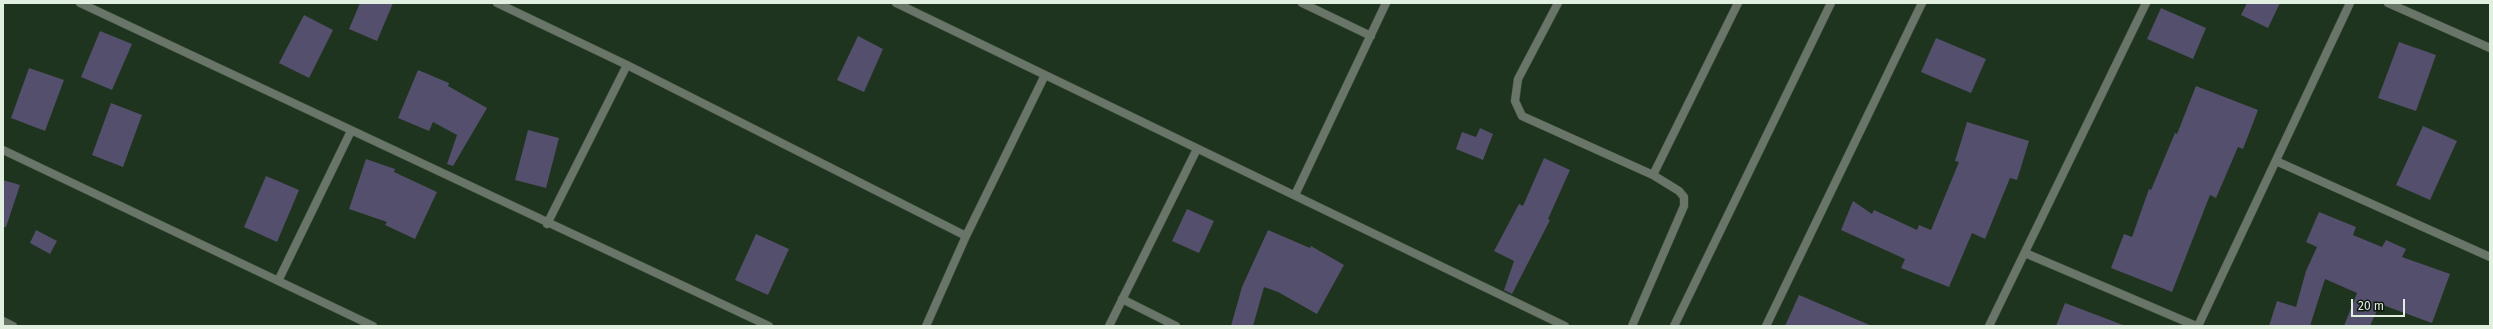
<!DOCTYPE html>
<html>
<head>
<meta charset="utf-8">
<style>
	body { margin:0 }
	#map { position:relative; width:2493px; height:329px; overflow:hidden; background:#1f341e; font-family:"Fira Sans",sans-serif }
	canvas { display:block }
	.frame { position:absolute; inset:0; border:4px solid #e1efe1; pointer-events:none }
	.scale { position:absolute; left:2351px; top:299px; width:54px; height:18px; box-sizing:border-box; border:2px solid #e1efe1; border-top:0; padding-left:5px; font-size:12px; line-height:14px; white-space:nowrap; color:#e1efe1; -webkit-text-stroke:3px #10190f; paint-order:stroke }
</style>
</head>
<body>
<div id="map">
<canvas width="2493" height="329"></canvas>
<div class="frame"></div>
<div class="scale">20 m</div>
</div>
<script>
const ctx = document.querySelector('canvas').getContext('2d');
ctx.lineJoin = 'round';
function fill(path, color) { ctx.fillStyle = color; ctx.fill(path, 'evenodd'); }
const toPath = rows => new Path2D(rows.map(r => 'M' + r).join(''));
function strokePath(path, color, width, dash) { ctx.strokeStyle = color; ctx.lineWidth = width; ctx.lineCap = dash ? 'butt' : 'round'; ctx.setLineDash(dash || []); ctx.stroke(path); }
fill(toPath([
	[360,3,393,3,377,41,349,29],
	[2247,3,2280,3,2268,28,2241,15],
	[2161,8,2206,28,2193,59,2147,39],
	[304,15,333,30,309,78,279,63],
	[100,31,132,44,112,90,81,77],
	[858,36,883,49,864,92,837,80],
	[1936,38,1986,59,1971,93,1921,72],
	[2399,42,2436,55,2416,111,2378,98],
	[29,68,64,80,45,131,11,118],
	[418,70,449,83,448,86,487,108,453,166,447,164,457,135,433,122,429,131,398,118],
	[2196,86,2258,110,2243,149,2238,147,2216,198,2210,195,2172,292,2111,268,2124,234,2132,237,2149,189,2151,190,2175,133,2177,134],
	[111,103,142,115,123,167,92,155],
	[1967,122,2029,141,2017,180,2010,178,1985,239,1972,233,1949,287,1901,268,1905,259,1841,230,1853,201,1872,214,1874,210,1917,230,1919,225,1931,230,1959,162,1955,161],
	[2423,126,2457,141,2430,200,2396,185],
	[1480,128,1493,134,1483,160,1456,149,1462,132,1476,137],
	[528,130,559,138,546,188,515,180],
	[1544,158,1570,170,1548,219,1550,220,1512,294,1504,290,1514,261,1494,251,1519,204,1523,206],
	[366,159,395,169,394,172,437,192,415,239,385,225,387,222,349,209],
	[266,176,299,190,277,242,244,227],
	[3,180,20,185,6,227,3,227],
	[1187,209,1214,221,1199,253,1172,241],
	[2319,212,2356,227,2353,235,2382,247,2386,240,2406,249,2402,257,2450,274,2432,323,2380,304,2370,326,2344,326,2357,293,2325,279,2310,326,2269,326,2277,301,2296,307,2306,271,2317,247,2306,242],
	[36,230,57,241,50,254,30,243],
	[1268,230,1310,248,1311,246,1344,265,1317,314,1278,292,1264,287,1253,326,1231,326,1242,287],
	[756,234,789,249,768,295,735,280],
	[1799,295,1872,326,1785,326],
	[2065,303,2123,325,2123,326,2056,326]
]), '#544f6c');
const street = toPath([
	[80,3,769,326],
	[497,3,627,65,966,236],
	[896,3,1565,326],
	[1302,3,1371,36],
	[1558,3,1518,79,1515,101,1522,116,1653,175,1679,191,1684,197,1684,206,1632,326],
	[2388,3,2490,48],
	[3,150,373,326],
	[2276,161,2490,257],
	[1653,175,1738,3],
	[1295,195,1386,3],
	[547,224,627,65],
	[2025,253,2196,326],
	[278,281,351,131],
	[1122,299,1176,326],
	[3,321,13,326],
	[926,326,966,236,1045,75],
	[1109,326,1197,149],
	[1674,326,1831,3],
	[1766,326,1922,3],
	[1989,326,2146,3],
	[2198,326,2350,3]
]);
strokePath(street, '#3e523d', 9);
strokePath(street, '#6a7569', 8);
</script>
</body>
</html>
